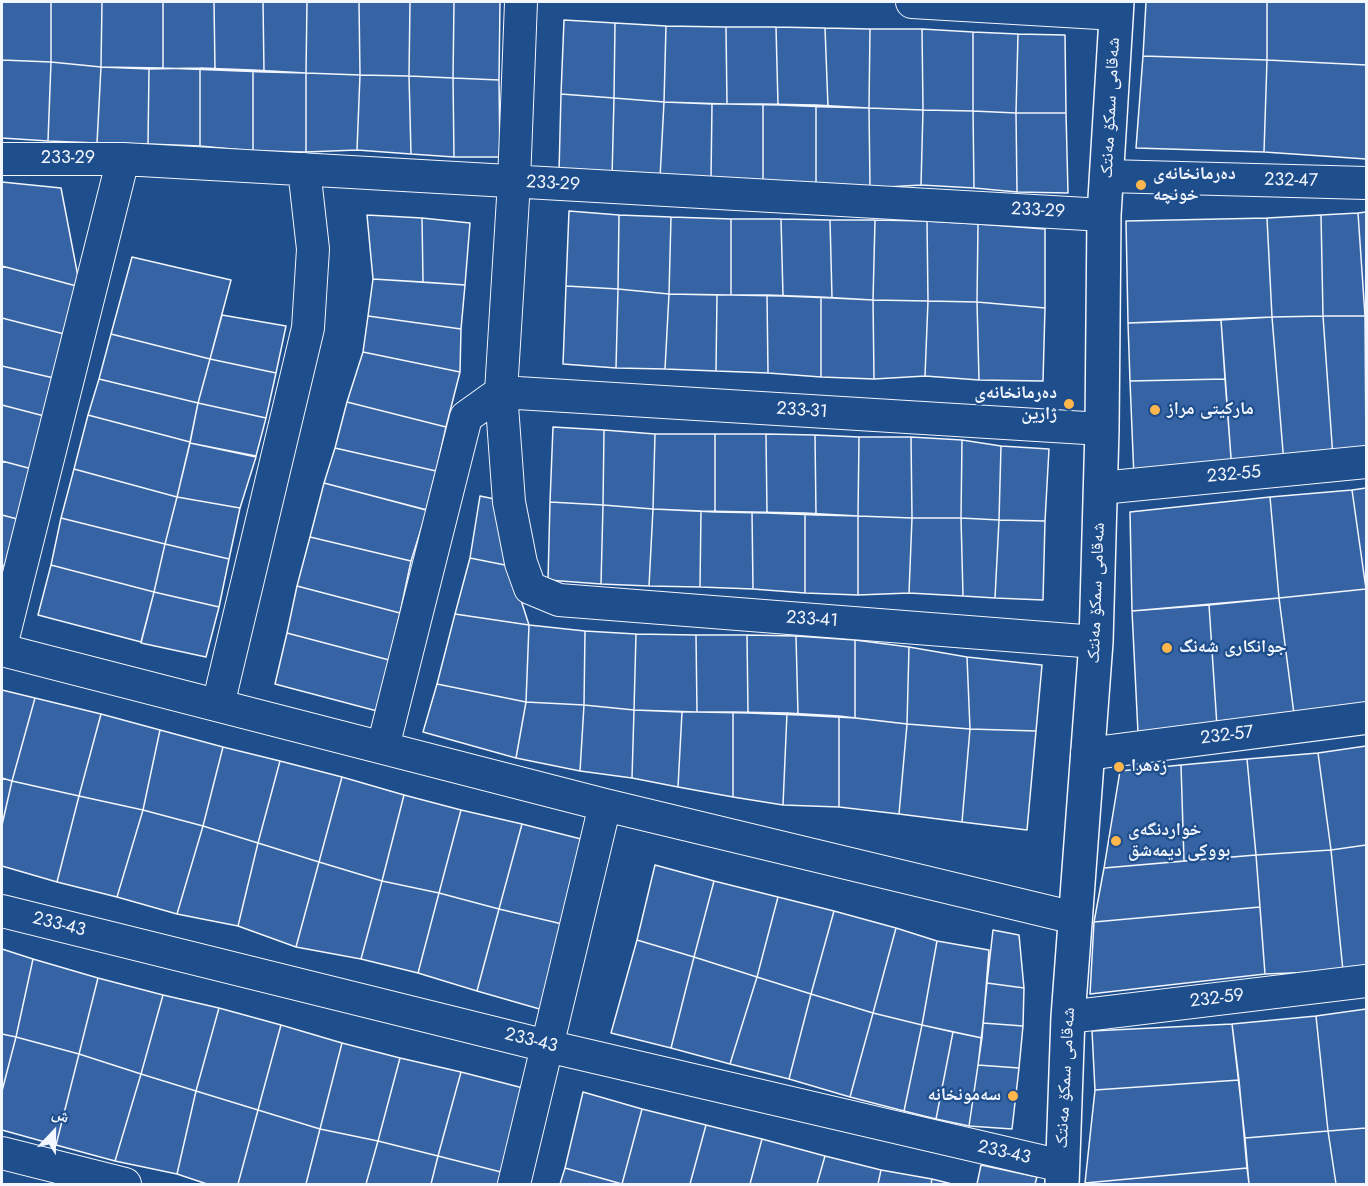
<!DOCTYPE html>
<html>
<head>
<meta charset="utf-8">
<style>
	body { margin:0 }
	#map { position:relative; width:1368px; height:1186px; overflow:hidden; background:#1f4e8c; font-family:Jost,"Noto Naskh Arabic",sans-serif }
	canvas { display:block }
	.frame { position:absolute; inset:0; border:3px solid #f2f6ff; pointer-events:none }
	.north { position:absolute; left:24px; top:1102px; width:60px; height:60px; -webkit-text-stroke:4px #1f4e8c; paint-order:stroke; rotate:22deg; font-size:16px; font-weight:700; line-height:24px; text-align:center; color:#f2f6ff }
	.north::after { content:''; display:block; margin:auto; width:21px; height:27px; background:#f2f6ff; clip-path:polygon(50% 0,100% 100%,50% 72%,0 100%) }
</style>
</head>
<body>
<div id="map">
<canvas width="1368" height="1186"></canvas>
<div class="frame"></div>
<div class="north">ش</div>
</div>
<script>
const ctx = document.querySelector('canvas').getContext('2d');
ctx.lineJoin = 'round';
function fill(path, color) { ctx.fillStyle = color; ctx.fill(path, 'evenodd'); }
const toPath = rows => new Path2D(rows.map(r => 'M' + r).join(''));
function strokePath(path, color, width, dash) { ctx.strokeStyle = color; ctx.lineWidth = width; ctx.lineCap = dash ? 'butt' : 'round'; ctx.setLineDash(dash || []); ctx.stroke(path); }
function write(font, color, halo, rows, align = 'center') {
  ctx.font = font + ' Jost,"Noto Naskh Arabic",sans-serif'; ctx.lineWidth = 4.5; ctx.setLineDash([]); ctx.textBaseline = 'middle'; ctx.strokeStyle = halo; ctx.fillStyle = color; for (const [text, x, y, turn = 0] of rows) {
    ctx.save(); ctx.translate(x, y); ctx.rotate((+turn || 0) * Math.PI / 180); ctx.textAlign = isNaN(turn) ? turn : align; if (halo) ctx.strokeText(text, 0, 0); ctx.fillText(text, 0, 0); ctx.restore();
  }
}
const building = toPath([
	[2,2,51,2,51,62,2,60,2,2],
	[51,2,102,2,101,67,51,62,51,2],
	[102,2,163,2,163,68,101,67,102,2],
	[163,2,214,2,215,70,163,68,163,2],
	[214,2,263,2,264,72,215,70,214,2],
	[263,2,307,2,306,73,264,72,263,2],
	[307,2,359,2,360,75,306,73,307,2],
	[359,2,410,2,409,76,360,75,359,2],
	[410,2,454,2,453,78,409,76,410,2],
	[454,2,500,2,499,80,453,78,454,2],
	[1146,2,1267,2,1267,60,1143,56,1146,2],
	[1267,2,1366,2,1366,65,1267,60,1267,2],
	[564,20,615,23,614,98,561,94,564,20],
	[615,23,666,26,664,102,614,98,615,23],
	[666,26,726,27,727,104,664,102,666,26],
	[726,27,776,27,778,105,727,104,726,27],
	[776,27,825,28,828,107,778,105,776,27],
	[825,28,870,29,869,108,828,107,825,28],
	[870,29,922,29,923,110,869,108,870,29],
	[922,29,973,32,973,111,923,110,922,29],
	[973,32,1018,34,1016,113,973,111,973,32],
	[1018,34,1065,35,1066,113,1016,113,1018,34],
	[1143,56,1267,60,1264,152,1136,148,1143,56],
	[2,60,51,62,48,141,2,138,2,60],
	[1267,60,1366,65,1366,159,1264,152,1267,60],
	[51,62,101,67,97,143,48,141,51,62],
	[101,67,149,69,148,144,97,143,101,67],
	[200,68,253,70,253,151,200,146,200,68],
	[200,68,200,146,148,144,149,69,200,68],
	[253,70,306,73,306,152,253,151,253,70],
	[306,73,360,75,357,150,306,152,306,73],
	[360,75,409,76,411,154,357,150,360,75],
	[409,76,453,78,454,157,411,154,409,76],
	[453,78,499,80,500,157,454,157,453,78],
	[561,94,614,98,612,177,559,172,561,94],
	[614,98,664,102,660,178,612,177,614,98],
	[664,102,712,104,711,179,660,178,664,102],
	[712,104,763,104,763,182,711,179,712,104],
	[763,104,816,105,816,186,763,182,763,104],
	[816,105,869,108,870,188,816,186,816,105],
	[869,108,923,110,921,185,870,188,869,108],
	[923,110,973,111,974,188,921,185,923,110],
	[973,111,1016,113,1017,192,974,188,973,111],
	[1016,113,1066,113,1068,193,1017,192,1016,113],
	[2,182,61,188,80,287,2,266,2,182],
	[569,211,619,215,618,289,566,286,569,211],
	[1366,212,1366,316,1365,316,1358,213,1366,212],
	[1358,213,1365,316,1323,316,1321,215,1358,213],
	[367,215,422,218,423,282,373,279,367,215],
	[619,215,671,217,669,294,618,289,619,215],
	[1321,215,1323,316,1272,317,1267,218,1321,215],
	[671,217,731,219,731,295,669,294,671,217],
	[422,218,470,223,465,285,423,282,422,218],
	[1267,218,1272,317,1128,323,1126,221,1267,218],
	[731,219,781,219,783,296,731,295,731,219],
	[781,219,830,220,832,298,783,296,781,219],
	[830,220,875,220,873,300,832,298,830,220],
	[875,220,927,221,928,301,873,300,875,220],
	[927,221,978,224,977,302,928,301,927,221],
	[978,224,1045,229,1045,308,977,302,978,224],
	[132,257,231,280,210,359,111,334,132,257],
	[2,266,80,287,68,335,2,318,2,266],
	[373,279,465,285,461,329,368,316,373,279],
	[566,286,618,289,616,368,563,364,566,286],
	[618,289,669,294,665,369,616,368,618,289],
	[669,294,717,295,716,371,665,369,669,294],
	[717,295,767,295,768,373,716,371,717,295],
	[767,295,821,297,821,377,768,373,767,295],
	[821,297,873,300,874,379,821,377,821,297],
	[873,300,928,301,925,376,874,379,873,300],
	[928,301,977,302,979,380,925,376,928,301],
	[977,302,1045,308,1043,381,979,380,977,302],
	[222,315,286,326,276,373,210,359,222,315],
	[368,316,461,329,460,372,363,352,368,316],
	[1323,316,1333,458,1284,464,1272,317,1323,316],
	[1323,316,1365,316,1366,454,1333,458,1323,316],
	[1365,316,1366,316,1366,357,1365,316],
	[1272,317,1284,464,1232,471,1221,320,1272,317],
	[2,318,68,335,58,379,2,366,2,318],
	[1221,320,1225,379,1130,381,1128,323,1221,320],
	[111,334,210,359,198,403,99,379,111,334],
	[363,352,460,372,446,427,347,402,363,352],
	[210,359,276,373,266,418,198,403,210,359],
	[2,366,58,379,48,417,2,405,2,366],
	[99,379,198,403,190,442,88,415,99,379],
	[1225,379,1232,471,1134,478,1130,381,1225,379],
	[347,402,446,427,436,471,335,448,347,402],
	[198,403,266,418,256,456,190,443,198,403],
	[2,405,48,417,32,469,2,461,2,405],
	[88,415,190,442,177,497,74,469,88,415],
	[553,427,604,430,603,505,550,502,553,427],
	[604,430,655,434,653,509,603,505,604,430],
	[655,434,715,434,715,512,653,509,655,434],
	[715,434,766,434,767,513,715,512,715,434],
	[766,434,815,435,816,515,767,513,766,434],
	[815,435,859,437,858,516,816,515,815,435],
	[859,437,911,437,912,518,858,516,859,437],
	[911,437,962,440,961,518,912,518,911,437],
	[962,440,1001,446,999,520,961,518,962,440],
	[190,443,256,457,240,508,177,497,190,443],
	[1001,446,1049,449,1045,521,999,520,1001,446],
	[335,448,436,471,426,510,324,483,335,448],
	[2,461,32,469,21,520,2,515,2,461],
	[74,469,177,497,165,544,61,518,74,469],
	[324,483,427,510,411,561,310,537,324,483],
	[1366,488,1366,589,1352,490,1366,488],
	[1352,490,1366,589,1279,598,1270,497,1352,490],
	[480,496,509,502,510,566,470,558,480,496],
	[177,497,240,508,229,559,165,544,177,497],
	[1270,497,1279,598,1132,611,1130,512,1270,497],
	[550,502,603,505,601,584,548,580,550,502],
	[603,505,653,509,649,586,601,584,603,505],
	[653,509,701,511,700,587,649,586,653,509],
	[701,511,752,512,753,589,700,587,701,511],
	[752,512,805,513,805,593,753,589,752,512],
	[805,513,858,516,858,595,805,593,805,513],
	[2,515,21,520,11,568,2,565,2,515],
	[858,516,912,518,909,593,858,595,858,516],
	[61,518,165,544,154,592,51,565,61,518],
	[912,518,961,518,963,596,909,593,912,518],
	[961,518,999,520,995,598,963,596,961,518],
	[999,520,1045,521,1043,600,995,598,999,520],
	[310,537,411,561,400,613,297,586,310,537],
	[165,544,229,559,219,607,154,592,165,544],
	[470,558,510,566,529,625,455,614,470,558],
	[51,565,154,592,141,642,38,615,51,565],
	[297,586,400,613,389,660,287,633,297,586],
	[1366,589,1366,704,1294,714,1279,598,1366,589],
	[154,592,219,607,206,657,141,643,154,592],
	[1279,598,1294,714,1217,726,1209,605,1279,598],
	[1209,605,1217,726,1138,733,1132,611,1209,605],
	[455,614,529,625,526,702,437,684,455,614],
	[529,625,585,631,584,705,526,702,529,625],
	[585,631,636,634,634,710,584,705,585,631],
	[287,633,389,660,377,711,275,684,287,633],
	[636,634,696,635,697,712,634,710,636,634],
	[696,635,747,635,748,713,697,712,696,635],
	[747,635,796,636,798,715,748,713,747,635],
	[796,636,855,640,855,718,798,715,796,636],
	[855,640,909,647,907,724,855,718,855,640],
	[909,647,967,657,970,729,907,724,909,647],
	[967,657,1042,665,1036,731,970,729,967,657],
	[437,684,526,702,516,758,423,732,437,684],
	[2,690,35,698,12,781,2,778,2,690],
	[35,698,101,714,79,796,12,781,35,698],
	[526,702,584,705,580,771,516,758,526,702],
	[584,705,634,710,632,778,580,771,584,705],
	[634,710,682,712,678,787,632,778,634,710],
	[682,712,733,712,733,797,678,787,682,712],
	[733,712,787,713,783,805,733,797,733,712],
	[787,713,839,716,839,807,783,805,787,713],
	[101,714,160,730,143,810,79,796,101,714],
	[839,716,907,724,899,814,839,807,839,716],
	[907,724,970,729,962,822,899,814,907,724],
	[970,729,1036,731,1027,830,962,822,970,729],
	[160,730,223,747,203,826,143,810,160,730],
	[1366,746,1366,845,1331,850,1318,753,1366,746],
	[223,747,280,761,258,843,203,826,223,747],
	[1318,753,1331,850,1256,855,1247,759,1318,753],
	[1247,759,1256,855,1184,861,1181,765,1247,759],
	[280,761,342,777,319,862,258,843,280,761],
	[1181,765,1184,861,1104,868,1120,771,1181,765],
	[342,777,404,795,382,881,319,862,342,777],
	[2,778,12,781,2,825,2,778],
	[12,781,79,796,57,882,2,866,2,825,12,781],
	[404,795,461,810,439,893,382,881,404,795],
	[79,796,143,810,117,897,57,882,79,796],
	[143,810,203,826,177,914,117,897,143,810],
	[461,810,522,824,499,909,439,893,461,810],
	[522,824,585,840,562,924,499,909,522,824],
	[203,826,258,843,238,926,177,914,203,826],
	[258,843,319,862,296,947,238,926,258,843],
	[1366,845,1366,968,1343,971,1331,850,1366,845],
	[1331,850,1343,971,1265,974,1256,855,1331,850],
	[1256,855,1260,907,1094,922,1104,868,1256,855],
	[319,862,382,881,361,959,296,947,319,862],
	[655,865,714,881,694,957,637,940,655,865],
	[382,881,439,893,418,973,361,959,382,881],
	[714,881,778,897,757,977,694,957,714,881],
	[439,893,499,909,477,991,418,973,439,893],
	[778,897,834,911,811,994,757,977,778,897],
	[1260,907,1265,974,1090,994,1094,922,1260,907],
	[499,909,562,924,543,1010,477,991,499,909],
	[834,911,896,928,873,1013,811,994,834,911],
	[896,928,937,941,922,1025,873,1013,896,928],
	[993,930,1019,935,1024,988,987,983,993,930],
	[637,940,694,957,671,1048,611,1033,637,940],
	[937,941,989,950,982,1038,922,1025,937,941],
	[2,949,33,959,16,1037,2,1034,2,949],
	[694,957,757,977,730,1064,671,1048,694,957],
	[33,959,98,978,79,1054,16,1037,33,959],
	[757,977,811,994,789,1079,730,1064,757,977],
	[98,978,163,995,141,1074,79,1054,98,978],
	[987,983,1024,988,1023,1026,983,1023,987,983],
	[811,994,873,1013,850,1097,789,1079,811,994],
	[163,995,219,1008,196,1091,141,1074,163,995],
	[219,1008,281,1025,258,1110,196,1091,219,1008],
	[1366,1009,1366,1128,1328,1131,1316,1016,1366,1009],
	[873,1013,922,1025,904,1111,850,1097,873,1013],
	[1316,1016,1328,1131,1245,1138,1232,1024,1316,1016],
	[983,1023,1023,1026,1019,1068,978,1065,983,1023],
	[1232,1024,1239,1080,1095,1090,1092,1031,1232,1024],
	[281,1025,342,1043,320,1129,258,1110,281,1025],
	[922,1025,953,1032,936,1119,904,1111,922,1025],
	[953,1032,982,1038,969,1126,936,1119,953,1032],
	[2,1034,16,1037,2,1091,2,1034],
	[16,1037,79,1054,56,1145,2,1130,2,1091,16,1037],
	[342,1043,400,1058,378,1141,320,1129,342,1043],
	[79,1054,141,1074,115,1161,56,1145,79,1054],
	[400,1058,461,1072,438,1156,378,1141,400,1058],
	[978,1065,1019,1068,1012,1129,969,1126,978,1065],
	[461,1072,523,1088,501,1172,438,1156,461,1072],
	[141,1074,196,1091,177,1174,115,1161,141,1074],
	[1239,1080,1247,1168,1085,1183,1095,1090,1239,1080],
	[196,1091,258,1110,238,1184,207,1184,177,1174,196,1091],
	[583,1092,642,1109,622,1184,565,1168,583,1092],
	[642,1109,706,1125,690,1184,622,1184,642,1109],
	[258,1110,320,1129,306,1184,238,1184,258,1110],
	[706,1125,762,1139,750,1184,690,1184,706,1125],
	[1366,1128,1366,1184,1336,1184,1328,1131,1366,1128],
	[320,1129,378,1141,366,1184,306,1184,320,1129],
	[1328,1131,1336,1184,1249,1184,1245,1138,1328,1131],
	[762,1139,825,1156,817,1184,750,1184,762,1139],
	[378,1141,438,1156,431,1184,366,1184,378,1141],
	[438,1156,501,1172,498,1184,431,1184,438,1156],
	[825,1156,881,1170,878,1184,817,1184,825,1156],
	[981,1165,1037,1177,1035,1184,977,1184,981,1165],
	[565,1168,622,1184,560,1184,565,1168],
	[1247,1168,1249,1184,1085,1184,1085,1183,1247,1168],
	[881,1170,932,1179,931,1184,878,1184,881,1170],
	[932,1179,952,1184,931,1184,932,1179]
]);
fill(building, '#3563a3');
strokePath(building, '#f2f6ff', 1.5);
const minor = toPath([
	[521,2,514,182,501,392,509,502,521,563,530,588,559,600,1096,642],
	[912,2,1116,14],
	[2,159,123,159,1104,215],
	[1107,176,1366,183],
	[501,392,1102,429],
	[1101,488,1366,462],
	[2,642,123,159],
	[2,650,605,805,1075,918],
	[218,705,308,328,313,249,304,169],
	[383,747,466,417,501,392],
	[1087,754,1366,718],
	[2,911,547,1046,1062,1166],
	[1068,1017,1366,981],
	[2,1153,125,1184],
	[514,1184,605,805]
]);
const secondary = toPath([
	[1062,1184,1068,1017,1096,642,1102,429,1104,215,1117,2]
]);
strokePath(minor, '#f2f6ff', 34);
strokePath(secondary, '#f2f6ff', 36);
strokePath(minor, '#1f4e8c', 32);
strokePath(secondary, '#1f4e8c', 33);
for (const [x, y, r, color] of [
	[1141,185,6,"#ffb74d"],
	[1069,404,6,"#ffb74d"],
	[1155,410,6,"#ffb74d"],
	[1167,648,6,"#ffb74d"],
	[1119,767,6,"#ffb74d"],
	[1116,841,6,"#ffb74d"],
	[1013,1096,6,"#ffb74d"]
]) { const dot = new Path2D(); dot.arc(x, y, r, 0, 2 * Math.PI); ctx.fillStyle = color; ctx.fill(dot); strokePath(dot, '#1f4e8c', 2); }
write('18px', '#f2f6ff', '#1f4e8c', [
	["شەقامی سمکۆ مەنتک",1111,108,-87],
	["233-29",68,159],
	["232-47",1291,181,1],
	["233-29",553,184,3],
	["233-29",1038,211,3],
	["233-31",802,411,4],
	["232-55",1234,475,-5],
	["شەقامی سمکۆ مەنتک",1097,593,-88],
	["233-41",812,620,4],
	["232-57",1227,736,-7],
	["233-43",59,925,14],
	["232-59",1217,999,-7],
	["233-43",531,1041,14],
	["شەقامی سمکۆ مەنتک",1066,1078,-87],
	["233-43",1004,1153,13]
]);
write('bold 18px', '#f2f6ff', '#1f4e8c', [
	["دەرمانخانەی",1153,175],
	["خونچە",1153,196],
	["دەرمانخانەی",1057,394,"right"],
	["ژارین",1057,415,"right"],
	["مارکیتی مراز",1167,410],
	["جوانکاری شەنگ",1179,648],
	["زەهرا",1131,767],
	["خواردنگەی",1128,831],
	["بووکی دیمەشق",1128,852],
	["سەمونخانە",1001,1096,"right"]
], 'left');
</script>
</body>
</html>
